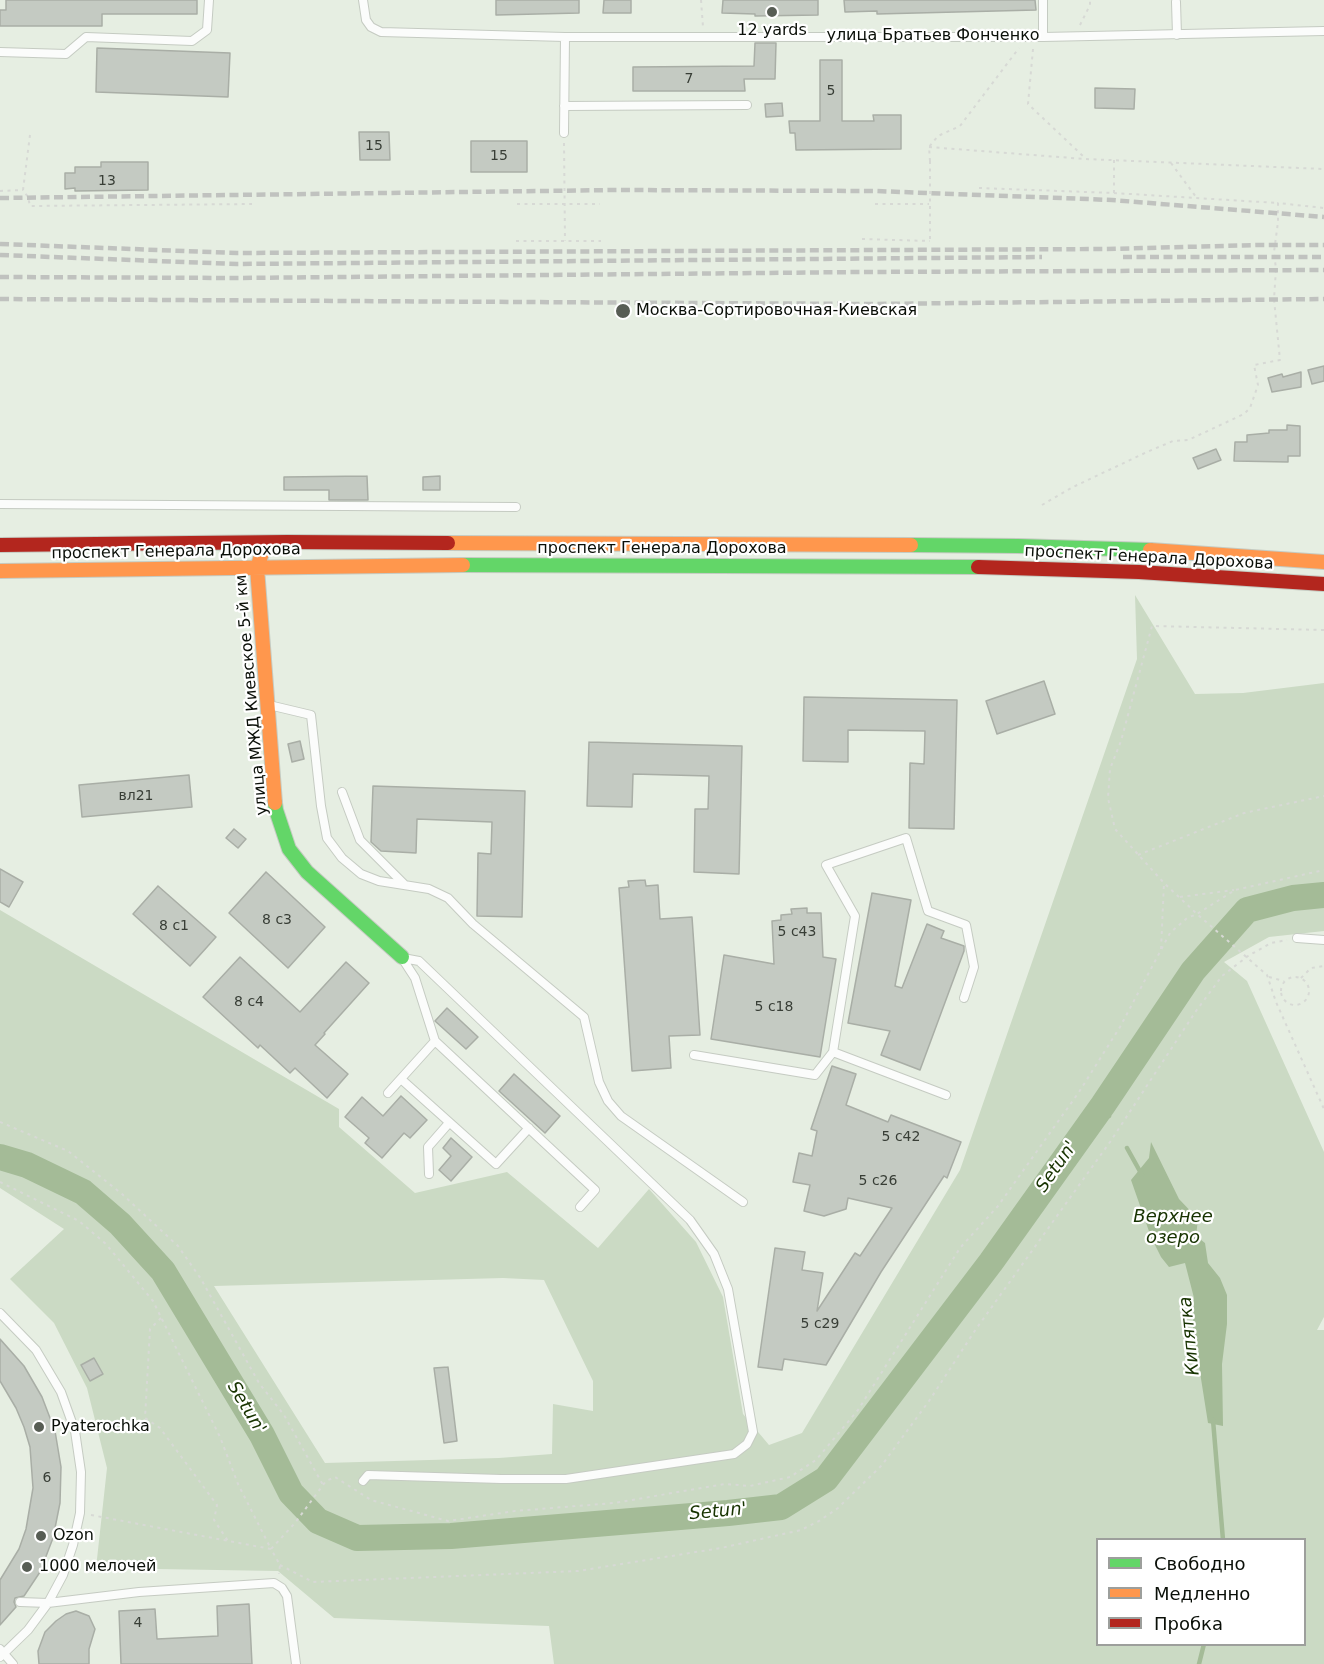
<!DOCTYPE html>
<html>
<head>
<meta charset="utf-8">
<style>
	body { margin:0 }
	#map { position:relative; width:1324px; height:1664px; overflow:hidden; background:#e6eee2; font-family:"DejaVu Sans",sans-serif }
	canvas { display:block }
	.legend { position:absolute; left:1096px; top:1538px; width:210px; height:108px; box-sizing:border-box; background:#fff; border:2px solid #9d9f9c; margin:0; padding:8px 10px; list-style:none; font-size:18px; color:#0a0f08 }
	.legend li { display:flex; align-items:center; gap:12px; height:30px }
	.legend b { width:30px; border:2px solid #9d9f9c }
</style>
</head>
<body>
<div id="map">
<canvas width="1324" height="1664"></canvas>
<ul class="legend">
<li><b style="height:8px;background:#63d668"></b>Свободно</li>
<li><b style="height:8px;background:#ff974d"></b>Медленно</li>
<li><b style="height:8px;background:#b3261e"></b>Пробка</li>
</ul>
</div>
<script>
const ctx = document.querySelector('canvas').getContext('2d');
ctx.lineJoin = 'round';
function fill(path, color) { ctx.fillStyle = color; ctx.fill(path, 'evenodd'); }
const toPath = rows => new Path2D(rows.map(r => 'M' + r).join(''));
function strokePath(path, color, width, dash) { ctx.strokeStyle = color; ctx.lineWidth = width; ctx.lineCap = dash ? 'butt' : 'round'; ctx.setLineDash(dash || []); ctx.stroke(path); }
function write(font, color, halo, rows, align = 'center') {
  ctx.font = font + ' "DejaVu Sans",sans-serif'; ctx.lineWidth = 4.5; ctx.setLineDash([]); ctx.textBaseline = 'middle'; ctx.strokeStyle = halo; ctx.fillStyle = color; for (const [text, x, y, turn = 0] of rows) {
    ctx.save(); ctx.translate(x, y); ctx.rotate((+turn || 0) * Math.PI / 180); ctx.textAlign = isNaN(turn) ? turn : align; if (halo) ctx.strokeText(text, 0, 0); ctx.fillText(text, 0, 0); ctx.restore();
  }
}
fill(toPath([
	[1135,595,1195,694,1243,693,1324,683,1324,931,1269,937,1224,962,1247,981,1324,1152,1324,1317,1317,1330,1324,1330,1324,1664,554,1664,549,1626,334,1618,278,1571,96,1568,107,1468,87,1388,54,1323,10,1279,64,1229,0,1188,0,910,339,1109,339,1127,415,1193,507,1172,598,1248,649,1189,696,1242,723,1297,743,1414,769,1445,802,1433,960,1170,1137,659],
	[503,1278,544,1280,593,1381,593,1411,553,1404,552,1454,499,1458,325,1463,214,1286],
	[1098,1540,1304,1540,1304,1644,1098,1644]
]), '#cbdac4');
fill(toPath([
	[1151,1142,1179,1199,1198,1219,1196,1236,1205,1243,1208,1263,1220,1278,1227,1295,1227,1324,1222,1364,1223,1426,1208,1423,1193,1328,1194,1298,1185,1263,1169,1267,1161,1257,1151,1237,1131,1180,1149,1158]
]), '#a4bb97');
strokePath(toPath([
	[1103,1105,1109,1116],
	[1127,1148,1142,1175],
	[1213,1420,1223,1540],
	[1199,1664,1204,1644]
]), '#a4bb97', 4.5);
strokePath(toPath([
	[0,1157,27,1165,83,1192,120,1224,163,1271,262,1435,291,1493,318,1521,357,1538,451,1536,728,1513,781,1507,826,1479,991,1262,1103,1105,1193,971,1247,910,1293,898,1324,895]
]), '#a4bb97', 26);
const building = toPath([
	[6,0,197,0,197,14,102,14,102,26,0,26,0,10,6,10,6,0],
	[496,0,579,0,579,13,496,15,496,0],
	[604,0,631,0,631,13,603,13,604,0],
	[723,0,818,0,818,15,755,16,755,14,722,13,723,0],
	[844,0,1035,0,1036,10,877,14,877,11,845,12,844,0],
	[755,43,776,43,775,79,744,79,745,91,633,91,633,67,754,66,755,43],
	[97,48,230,53,228,97,96,92,97,48],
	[820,60,842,60,842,121,874,121,873,115,901,115,901,149,796,150,795,133,790,133,789,121,820,121,820,60],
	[1095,88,1135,89,1134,109,1095,108,1095,88],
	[782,103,783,116,766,117,765,104,782,103],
	[359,132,389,132,390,160,360,160,359,132],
	[471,141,527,141,527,172,471,172,471,141],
	[101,162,148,162,148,190,75,191,75,188,65,189,65,173,75,173,75,167,101,167,101,162],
	[1324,366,1324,381,1312,384,1308,370,1324,366],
	[1301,372,1301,387,1272,392,1268,378,1282,374,1283,377,1301,372],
	[1287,425,1300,426,1300,456,1288,456,1288,462,1234,461,1235,442,1247,442,1247,435,1269,433,1269,430,1287,430,1287,425],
	[1216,449,1221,460,1198,469,1193,458,1216,449],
	[367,476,368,500,329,500,329,490,284,490,284,477,367,476],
	[440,476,440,490,423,490,423,477,440,476],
	[1044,681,1055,714,997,734,986,701,1044,681],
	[804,697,957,700,954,829,909,828,910,763,924,764,925,731,848,730,848,762,803,761,804,697],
	[300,741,304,759,292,762,288,744,300,741],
	[589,742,742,746,739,874,694,872,695,809,708,809,709,776,633,774,632,807,587,806,589,742],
	[189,775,192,807,82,817,79,785,189,775],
	[373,786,525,791,522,917,477,916,478,853,491,854,492,822,417,819,416,853,381,851,371,842,373,786],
	[234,829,246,839,238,848,226,838,234,829],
	[0,869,23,882,9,907,0,902,0,869],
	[266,872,325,927,288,968,229,913,266,872],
	[645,880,646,886,658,885,660,919,692,917,700,1035,669,1036,671,1068,632,1071,619,888,629,887,628,881,645,880],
	[158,886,216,937,190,966,133,914,158,886],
	[872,893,911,900,895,986,902,988,927,924,944,931,941,938,964,946,964,951,920,1070,881,1055,890,1031,848,1023,872,893],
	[807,908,807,913,821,913,823,957,836,959,820,1057,711,1039,724,955,774,964,772,921,781,920,781,915,792,914,791,909,807,908],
	[240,957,300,1012,346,962,369,983,324,1033,325,1034,315,1045,348,1074,327,1098,295,1068,290,1073,260,1045,258,1048,203,997,240,957],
	[447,1008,478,1037,466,1049,435,1021,447,1008],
	[832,1066,856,1074,846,1105,888,1122,891,1115,961,1142,947,1178,944,1176,881,1272,826,1365,784,1359,782,1370,758,1367,775,1248,805,1252,802,1270,823,1273,817,1311,855,1253,860,1256,892,1208,848,1198,846,1209,824,1216,804,1211,810,1185,793,1182,799,1153,812,1156,817,1131,811,1129,832,1066],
	[514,1074,560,1116,545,1133,499,1091,514,1074],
	[401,1096,427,1120,410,1138,404,1133,382,1158,365,1143,369,1138,345,1117,362,1097,383,1116,401,1096],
	[451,1138,472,1157,451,1181,439,1170,451,1156,443,1148,451,1138],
	[0,1339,24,1366,42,1397,55,1431,61,1467,60,1503,53,1538,40,1572,24,1596,15,1598,14,1602,16,1607,0,1625,0,1580,19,1549,26,1529,33,1488,30,1447,24,1427,16,1408,0,1381,0,1339],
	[94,1358,103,1374,90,1381,81,1365,94,1358],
	[448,1367,457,1441,444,1443,434,1368,448,1367],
	[249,1604,252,1664,121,1664,119,1611,155,1609,157,1639,218,1636,217,1606,249,1604],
	[76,1611,89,1616,95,1629,89,1649,89,1664,39,1664,38,1651,45,1632,56,1621,66,1614,76,1611]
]);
fill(building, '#c4cac2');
strokePath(building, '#a9aea6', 1.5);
const lane = toPath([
	[363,0,366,20,371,27,381,32,565,37,1043,37,1324,31],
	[1176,2,1177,35],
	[1043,37,1043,0],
	[0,52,66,54,86,37,192,41,207,30,209,0],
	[564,106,747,105],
	[564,133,565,37],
	[0,504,516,507],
	[269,705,311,715,321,806,327,838,342,858,361,874,379,881,429,889,448,898,473,924,584,1017,599,1082,608,1101,621,1116,743,1202],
	[342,792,360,840,405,885],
	[1297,938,1324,940],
	[435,1041,595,1190,580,1207],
	[833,1052,946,1095],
	[694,1055,815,1075,833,1052,855,916,826,865,906,838,928,911,966,925,974,967,964,998],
	[401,1079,496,1164,529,1128],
	[388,1093,435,1041,415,978,402,958],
	[429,1174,428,1147,449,1123],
	[0,1313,36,1350,61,1392,75,1431,81,1472,80,1513,73,1545,63,1575,48,1603,28,1630,0,1657],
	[363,1481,368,1475,501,1479,566,1479,734,1454,747,1444,753,1432,728,1289,714,1254,690,1220,419,961,403,958],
	[20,1602,48,1603,139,1592,274,1583,282,1588,287,1596,296,1664],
	[0,1649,13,1664]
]);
const fast = toPath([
	[911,545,1018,546,1150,550],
	[463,565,978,567],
	[275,803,276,810,289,849,307,872,402,957]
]);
const slow = toPath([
	[448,543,911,545],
	[1150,550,1324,562],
	[262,553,257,568,275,803],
	[0,571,463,565]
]);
const jam = toPath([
	[0,545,287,542,448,543],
	[978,567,1139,572,1324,584]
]);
strokePath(lane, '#c5cbc2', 10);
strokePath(fast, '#c5cbc2', 16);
strokePath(slow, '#c5cbc2', 16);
strokePath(jam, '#c5cbc2', 16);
strokePath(toPath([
	[701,0,703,27],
	[1080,25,1090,5,1090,0],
	[1033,49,1028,104,1084,157],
	[30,135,23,190,28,197,30,206,252,204],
	[929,147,1085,159,1324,169],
	[1114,160,1114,193],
	[930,161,929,147,938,136,960,126,1019,48],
	[1171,163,1196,197],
	[979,188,1114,193,1278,203],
	[0,191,23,190],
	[517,204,600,204],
	[875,204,929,204],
	[862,239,930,241],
	[516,241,601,241],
	[1042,505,1073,487,1147,452,1173,441,1188,440,1199,435,1244,414,1250,408,1258,385,1254,365,1280,360,1274,299,1276,269,1274,252,1278,222,1278,203,1324,208],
	[1324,630,1152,626,1121,741,1110,769,1108,798,1115,829,1164,883,1197,914,1267,975,1276,1002,1324,1109],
	[1138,855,1244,813,1324,796],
	[1180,897,1234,890],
	[1161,949,1164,883],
	'1281 991a14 14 0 1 1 28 0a14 14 0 1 1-28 0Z',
	[1269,977,1284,981],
	[1301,978,1311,968,1324,966],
	[0,1122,68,1151,122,1194,178,1246,201,1279,259,1383,284,1415,323,1485],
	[0,1182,79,1221,106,1244,153,1301,220,1437,238,1484,271,1549,295,1523,326,1481,335,1477,371,1500,448,1521,515,1511,614,1503,725,1484,750,1486,790,1477,816,1460,858,1410,960,1248,998,1206,1079,1092,1120,1027,1170,933,1187,918,1197,914,1235,890,1324,870],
	[161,1318,150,1329,145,1418,160,1428,217,1505,214,1520,228,1541],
	[91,1515,271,1549,280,1565,279,1574],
	[280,1565,313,1582,578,1571,721,1548,801,1530,819,1521,838,1508,882,1465,929,1401,976,1329,1110,1142,1196,1011,1222,976,1248,956,1271,943,1287,940]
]), '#d7d9d5', 2, [3, 4.5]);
strokePath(lane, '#fbfcfb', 8);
strokePath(fast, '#63d668', 14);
strokePath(slow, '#ff974d', 14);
strokePath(jam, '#b3261e', 14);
strokePath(toPath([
	[0,198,617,190,875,191,1112,200,1324,217],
	[0,244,237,253,1107,249,1259,245,1324,245],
	[0,255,237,264,1042,257],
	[1123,257,1324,257],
	[0,277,236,278,862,272,1324,270],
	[0,299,871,304,1324,299]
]), '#c0c2bf', 4.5, [9, 4.5]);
strokePath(toPath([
	[564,143,565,241],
	[930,161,930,241]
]), '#d7d9d5', 2, [3, 4.5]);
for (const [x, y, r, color] of [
	[772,12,6,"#575d54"],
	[623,311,8,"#575d54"],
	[39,1427,6,"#575d54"],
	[41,1536,6,"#575d54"],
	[27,1567,6,"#575d54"]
]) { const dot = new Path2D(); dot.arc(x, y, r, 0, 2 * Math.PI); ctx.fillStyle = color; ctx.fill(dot); strokePath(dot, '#fff', 2); }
write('14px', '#383e36', null, [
	["7",689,79],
	["5",831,91],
	["15",374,146],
	["15",499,156],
	["13",107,181],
	["вл21",136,796],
	["8 с3",277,920],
	["8 с1",174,926],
	["5 с43",797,932],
	["8 с4",249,1002],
	["5 с18",774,1007],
	["5 с42",901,1137],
	["5 с26",878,1181],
	["5 с29",820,1324],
	["6",47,1478],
	["4",138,1623]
]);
write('16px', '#0a0f08', '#fff', [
	["12 yards",772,31,"center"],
	["Москва-Сортировочная-Киевская",636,311],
	["Pyaterochka",51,1427],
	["Ozon",53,1536],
	["1000 мелочей",39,1567]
], 'left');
write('16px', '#0a0f08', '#fff', [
	["улица Братьев Фонченко",933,36],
	["проспект Генерала Дорохова",662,549],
	["проспект Генерала Дорохова",176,552,-1],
	["проспект Генерала Дорохова",1149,558,3],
	["улица МЖД Киевское 5-й км",252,695,-95]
]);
write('italic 18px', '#173300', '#fff', [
	["Setun'",1057,1167,-55],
	["Верхнее",1173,1217],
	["озеро",1173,1238],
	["Кипятка",1190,1336,-96],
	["Setun'",246,1408,59],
	["Setun'",718,1512,-5]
]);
</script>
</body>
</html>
